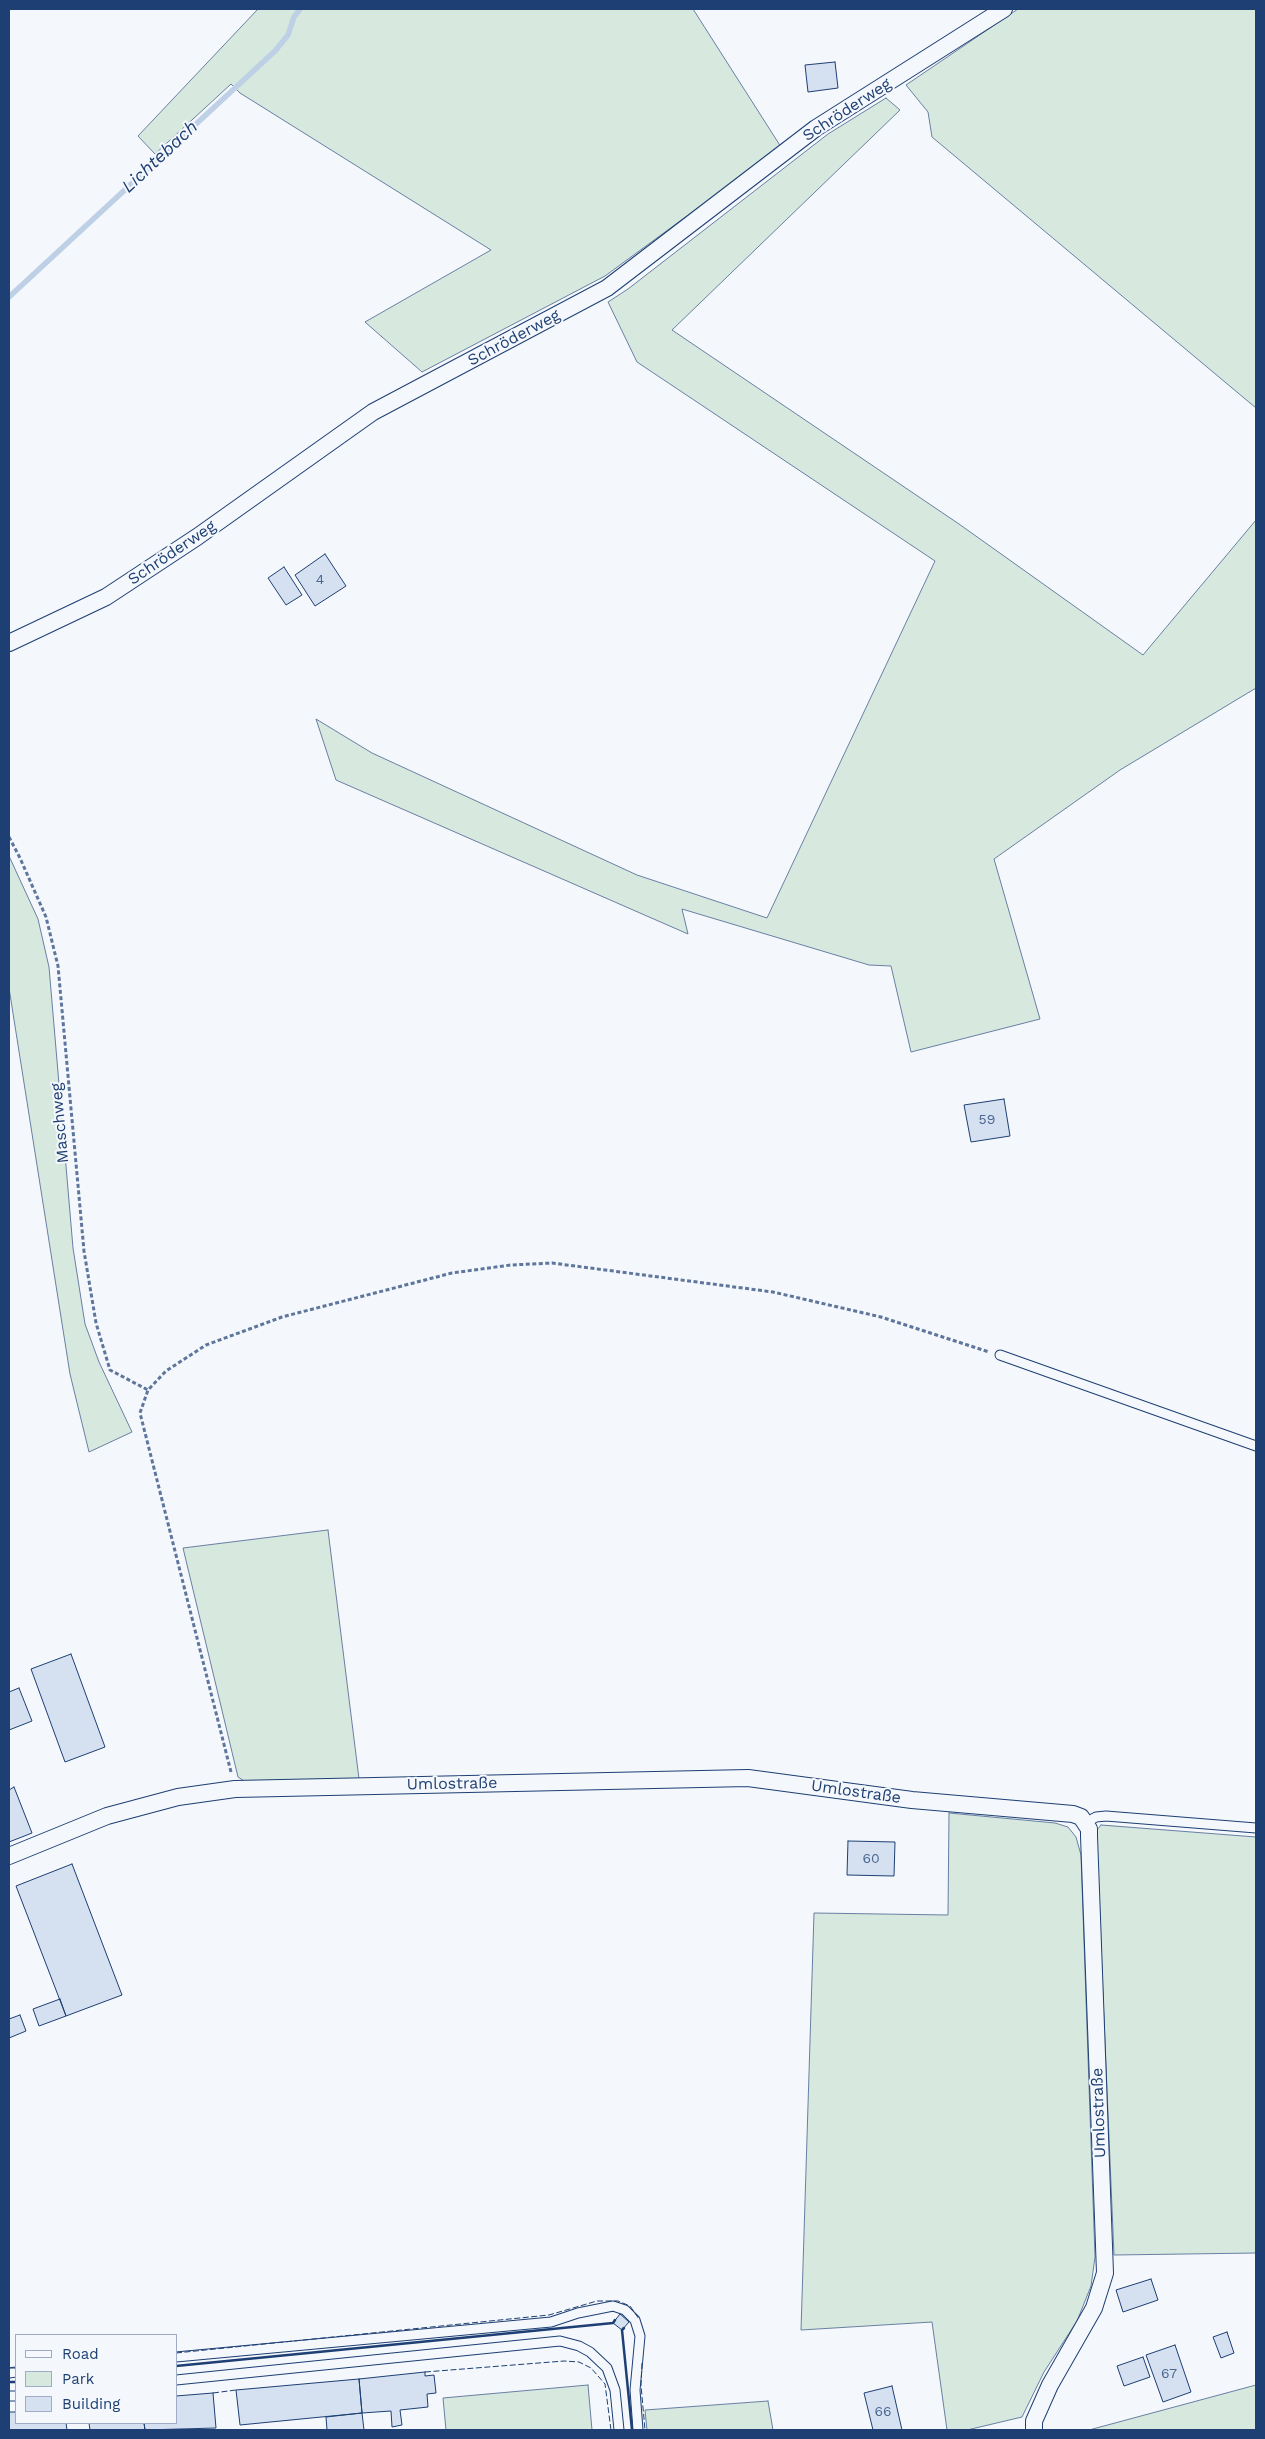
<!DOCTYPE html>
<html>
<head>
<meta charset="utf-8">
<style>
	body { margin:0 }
	#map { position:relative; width:1265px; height:2439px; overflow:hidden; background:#f4f7fb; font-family:"Work Sans",sans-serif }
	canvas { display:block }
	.frame { position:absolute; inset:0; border:10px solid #1d3f73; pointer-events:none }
	.legend { position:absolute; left:15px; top:2334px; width:162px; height:90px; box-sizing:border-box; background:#f4f7fb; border:1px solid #9eadc5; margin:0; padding:6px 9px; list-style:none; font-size:15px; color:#1d3f73 }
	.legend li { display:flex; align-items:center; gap:10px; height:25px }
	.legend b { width:25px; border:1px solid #9eadc5 }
</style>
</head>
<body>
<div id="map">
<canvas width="1265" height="2439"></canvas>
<div class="frame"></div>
<ul class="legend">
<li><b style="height:6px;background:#f4f7fb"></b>Road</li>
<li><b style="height:14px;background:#d7e8df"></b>Park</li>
<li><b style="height:14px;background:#d5e0f0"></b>Building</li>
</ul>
</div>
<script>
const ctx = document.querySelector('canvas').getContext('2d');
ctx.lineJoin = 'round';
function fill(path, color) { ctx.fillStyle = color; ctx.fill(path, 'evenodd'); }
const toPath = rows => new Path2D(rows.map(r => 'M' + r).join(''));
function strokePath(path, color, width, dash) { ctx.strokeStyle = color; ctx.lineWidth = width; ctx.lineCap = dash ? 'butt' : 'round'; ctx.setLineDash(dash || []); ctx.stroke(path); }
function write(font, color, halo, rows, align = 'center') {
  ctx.font = font + ' "Work Sans",sans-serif'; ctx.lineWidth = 4; ctx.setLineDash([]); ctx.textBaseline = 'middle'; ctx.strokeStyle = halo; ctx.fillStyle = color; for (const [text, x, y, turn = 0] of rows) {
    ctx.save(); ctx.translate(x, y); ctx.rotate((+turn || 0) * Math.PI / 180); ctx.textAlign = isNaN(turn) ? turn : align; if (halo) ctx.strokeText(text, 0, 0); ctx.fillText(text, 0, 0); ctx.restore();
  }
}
const green = toPath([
	[258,9,693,9,781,147,605,276,422,372,365,322,491,250,240,93,231,84,155,154,138,136,258,9],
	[1018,9,1256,9,1256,408,932,137,928,112,906,85,1018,9],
	[886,98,900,110,672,330,959,524,1143,655,1256,520,1256,688,1120,770,994,859,1040,1019,911,1052,891,966,869,965,682,909,688,934,336,780,316,719,372,753,637,875,767,918,935,561,637,362,608,302,628,289,828,134,886,98],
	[9,856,38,919,49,967,73,1248,85,1324,99,1362,132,1432,89,1452,70,1374,9,988,9,856],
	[328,1530,359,1779,247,1783,238,1777,183,1548,328,1530],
	[949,1813,1055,1823,1068,1827,1076,1837,1081,1855,1090,2114,1095,2257,1091,2286,1077,2321,1044,2372,1022,2417,967,2430,947,2430,932,2322,801,2330,814,1913,948,1915,949,1813],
	[1101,1825,1256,1837,1256,2253,1114,2255,1096,1831,1101,1825],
	[588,2385,592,2430,446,2430,443,2398,588,2385],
	[1256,2385,1256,2430,1089,2430,1256,2385],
	[768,2401,773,2430,647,2430,645,2410,768,2401]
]);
fill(green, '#d7e8df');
strokePath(green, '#687fa3', 1);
strokePath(toPath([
	[9,297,275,51,288,35,294,17,300,9]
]), '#bed0e5', 5.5);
const building = toPath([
	[835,62,838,88,808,92,805,65,835,62],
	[325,554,346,586,315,606,295,575,325,554],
	[284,567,302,595,286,605,268,578,284,567],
	[1004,1099,1010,1136,971,1142,964,1105,1004,1099],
	[71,1654,105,1747,65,1762,31,1669,71,1654],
	[19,1688,32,1721,9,1730,9,1692,19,1688],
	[14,1787,32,1833,9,1842,9,1790,14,1787],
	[848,1841,895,1842,894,1876,847,1875,848,1841],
	[72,1864,122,1995,66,2016,16,1886,72,1864],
	[60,1999,66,2016,39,2026,33,2009,60,1999],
	[20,2015,26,2031,9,2038,9,2019,20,2015],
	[1151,2279,1158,2300,1123,2312,1116,2290,1151,2279],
	[620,2314,629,2322,622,2330,613,2323,620,2314],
	[1227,2332,1234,2353,1221,2358,1213,2337,1227,2332],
	[1175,2345,1191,2392,1163,2402,1146,2355,1175,2345],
	[1143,2357,1150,2377,1124,2386,1117,2366,1143,2357],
	[425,2372,425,2376,434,2375,436,2393,427,2394,428,2407,400,2410,402,2425,392,2427,391,2411,362,2413,359,2379,425,2372],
	[359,2379,362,2413,240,2425,236,2390,359,2379],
	[892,2386,902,2430,873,2430,864,2393,892,2386],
	[213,2393,216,2428,145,2430,144,2423,176,2423,176,2396,213,2393],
	[9,2412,16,2412,16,2423,66,2423,67,2430,9,2430,9,2412],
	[362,2413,364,2430,327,2430,326,2417,362,2413],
	[89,2423,144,2423,145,2430,90,2430,89,2423]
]);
fill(building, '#d5e0f0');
strokePath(building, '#1d3f73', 1);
const lane = toPath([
	[1000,1355,1256,1446],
	[1085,1823,1096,1817,1106,1816,1256,1828],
	[176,2357,551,2322,578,2313,613,2306,625,2310,635,2320,640,2336,635,2390,638,2430],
	[9,2373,16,2372],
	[176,2380,560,2341,579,2346,590,2352,607,2368,615,2390,619,2430],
	[9,2396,16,2396]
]);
const street = toPath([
	[9,643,106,597,197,537,373,412,607,288,816,128,1004,9],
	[9,1856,107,1816,178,1797,235,1789,748,1778,912,1800,1073,1814,1081,1817,1089,1829,1089,1836,1105,2273,1094,2308,1050,2385,1034,2421,1034,2430]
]);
strokePath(lane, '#1d3f73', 11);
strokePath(street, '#1d3f73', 18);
strokePath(toPath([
	[9,837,20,858,46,917,58,966,84,1251,96,1323,110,1370,148,1390],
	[231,1772,140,1413,148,1390,166,1371,206,1345,282,1317,452,1273,511,1265,552,1263,773,1292,881,1317,989,1352]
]), '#5e769c', 3, [4, 2.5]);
strokePath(lane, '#f4f7fb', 9);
strokePath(street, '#f4f7fb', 16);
strokePath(toPath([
	[176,2353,549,2315,597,2301,618,2301,630,2306,639,2319],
	[642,2363,641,2385,645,2430],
	[9,2368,16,2368],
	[425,2372,564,2361,579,2362,591,2368,605,2384,611,2430],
	[213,2393,236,2390]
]), '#1d3f73', 1, [6, 2.5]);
strokePath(toPath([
	[624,2328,622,2330,632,2430],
	[176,2366,613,2323,615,2320],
	[9,2382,16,2382]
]), '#1d3f73', 2.5);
write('14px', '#4b6792', null, [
	["4",320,580],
	["59",987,1120],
	["60",871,1859],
	["67",1169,2374],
	["66",883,2412]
]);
write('16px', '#1d3f73', '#f4f7fb', [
	["Schröderweg",847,110,-33],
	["Schröderweg",514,338,-28],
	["Schröderweg",172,553,-34],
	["Maschweg",60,1123,-95],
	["Umlostraße",452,1784,-1],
	["Umlostraße",856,1792,8],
	["Umlostraße",1099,2113,-92]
]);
write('italic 18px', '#1d3f73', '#f4f7fb', [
	["Lichtebach",160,157,-43]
]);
</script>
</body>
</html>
